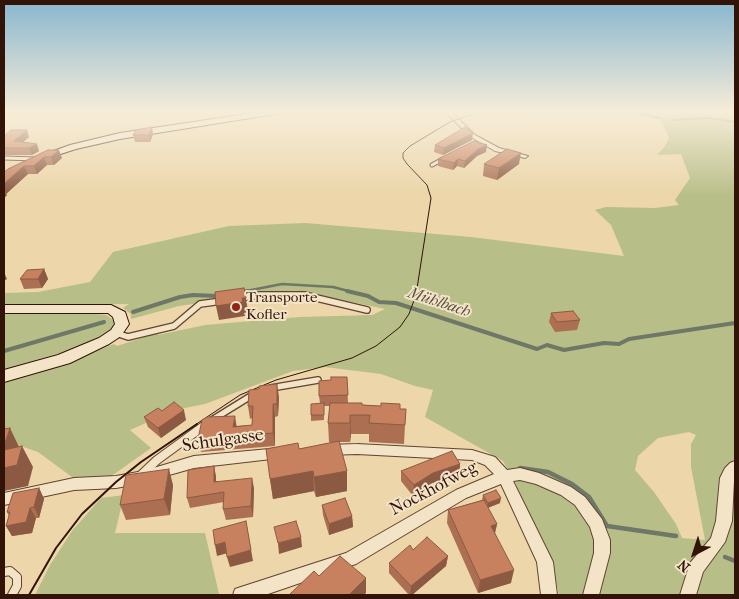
<!DOCTYPE html>
<html>
<head>
<meta charset="utf-8">
<style>
	body { margin:0 }
	#map { position:relative; width:739px; height:599px; overflow:hidden; background:#ecd6aa; font-family:"IM FELL French Canon",serif }
	canvas { display:block }
	.frame { position:absolute; inset:0; border:5px solid #311307; pointer-events:none }
	.north { position:absolute; left:669px; top:529px; width:50px; height:50px; -webkit-text-stroke:4px #f3e4c8; paint-order:stroke; rotate:220deg; font-size:14px; font-weight:700; line-height:20px; text-align:center; color:#311307 }
	.north::after { content:''; display:block; margin:auto; width:18px; height:22px; background:#311307; clip-path:polygon(50% 0,100% 100%,50% 72%,0 100%) }
</style>
</head>
<body>
<div id="map">
<canvas width="739" height="599"></canvas>
<div class="frame"></div>
<div class="north">N</div>
</div>
<script>
const ctx = document.querySelector('canvas').getContext('2d');
ctx.lineJoin = 'round';
function fill(path, color) { ctx.fillStyle = color; ctx.fill(path, 'evenodd'); }
const toPath = rows => new Path2D(rows.map(r => 'M' + r).join(''));
function strokePath(path, color, width, dash) { ctx.strokeStyle = color; ctx.lineWidth = width; ctx.lineCap = dash ? 'butt' : 'round'; ctx.setLineDash(dash || []); ctx.stroke(path); }
function write(font, color, halo, rows, align = 'center') {
  ctx.font = font + ' "IM FELL French Canon",serif'; ctx.lineWidth = 4; ctx.setLineDash([]); ctx.textBaseline = 'middle'; ctx.strokeStyle = halo; ctx.fillStyle = color; for (const [text, x, y, turn = 0] of rows) {
    ctx.save(); ctx.translate(x, y); ctx.rotate((+turn || 0) * Math.PI / 180); ctx.textAlign = isNaN(turn) ? turn : align; if (halo) ctx.strokeText(text, 0, 0); ctx.fillText(text, 0, 0); ctx.restore();
  }
}
fill(toPath([
	[517,112,694,112,681,114,708,114,734,118,732,116,708,112,735,112,735,595,559,595,552,564,515,482,503,461,425,417,433,390,415,386,381,374,325,367,293,371,205,404,175,410,130,430,151,448,110,477,76,480,38,452,9,442,4,442,4,382,67,363,114,344,117,346,157,333,158,335,205,325,300,317,372,315,385,309,303,292,274,292,179,306,131,319,131,314,123,308,129,304,4,305,4,293,38,292,90,282,113,252,229,226,305,223,471,237,624,256,611,225,595,210,606,207,655,208,679,205,675,200,690,178,681,154,657,155,665,146,669,138,660,118,625,115,544,116],
	[689,432,696,435,691,444,691,467,705,540,682,538,676,524,654,492,635,470,638,456,658,438],
	[4,312,85,313,106,315,115,321,113,328,102,336,73,349,4,370],
	[124,495,115,533,205,533,219,594,35,595,50,565,72,531,101,498]
]), '#b8be88');
strokePath(toPath([
	[633,112,659,118],
	[674,120,708,118,735,122]
]), '#6f7766', 2);
strokePath(toPath([
	[241,292,282,284,333,287,352,292]
]), '#6f7766', 2.5);
strokePath(toPath([
	[347,291,368,296,379,302,396,303,537,349,547,345,564,350,604,343,619,344,629,339,735,323],
	[241,292,248,291],
	[133,312,180,297,193,295,218,296],
	[4,351,104,322]
]), '#6f7766', 4);
strokePath(toPath([
	[520,468,548,472,572,484,589,497,607,526,676,536],
	[725,557,735,561]
]), '#6f7766', 4.5);
const laneFar2 = toPath([
	[4,158,36,159],
	[432,165,443,159]
]);
const laneFar1 = toPath([
	[241,298,260,295,304,295,367,310],
	[116,333,128,337,174,326,200,304,222,301],
	[271,388,318,380],
	[212,420,254,394]
]);
const lane = toPath([
	[139,477,157,460,205,425],
	[4,572,10,571,17,577,17,586,12,595]
]);
const street = toPath([
	[445,112,451,112,475,135,499,148,528,156,525,158,495,151,471,137,445,112],
	[357,444,472,450,495,457,507,470,520,468,539,473,571,487,585,497,602,519,610,540,610,553,599,595,583,595,594,553,594,540,590,527,575,505,561,495,536,484,520,480,513,481,553,562,557,595,541,595,537,562,501,484,466,498,356,564,265,595,233,595,235,589,241,587,346,553,456,490,494,474,485,465,472,460,357,454,327,455,322,454,320,450,322,446,327,445,357,444],
	[280,448,285,449,287,453,285,457,280,458,194,468,155,479,150,477,148,473,150,469,194,456,280,448],
	[735,461,732,521,725,542,703,572,696,595,680,595,690,563,711,538,716,521,720,478,725,468,730,463,735,461],
	[138,472,143,474,145,478,143,482,138,484,116,488,74,490,4,505,4,493,74,478,116,476,138,472]
]);
const secondary = toPath([
	[260,112,279,112,275,114,120,139,76,149,42,160,37,157,70,145,120,133,260,112],
	[4,305,111,305,125,312,129,324,121,336,109,344,70,363,4,382,4,370,58,355,99,338,111,330,115,324,113,317,108,313,4,313,4,305]
]);
strokePath(laneFar2, '#604430', 5);
strokePath(laneFar1, '#604430', 8);
strokePath(lane, '#604430', 10);
strokePath(street, '#604430', 2);
strokePath(secondary, '#311307', 2);
strokePath(laneFar2, '#f3e4c8', 3);
strokePath(laneFar1, '#f3e4c8', 5.5);
strokePath(lane, '#f3e4c8', 8);
fill(street, '#f3e4c8');
fill(secondary, '#f3e4c8');
strokePath(toPath([
	[195,425,240,395,276,380,352,358,376,346,400,327,409,314,416,295,431,198,427,185,407,164,403,158,403,153,410,146,450,122,478,112]
]), '#311307', 1);
strokePath(toPath([
	[29,595,56,548,82,514,116,482,141,462,197,424]
]), '#311307', 2);
fill(toPath([
	[153,134,150,142,135,142,133,135],
	[4,136,29,137,23,142,39,151,32,155,4,155],
	[472,140,443,155,434,152,435,145],
	[48,150,62,158,54,165,47,165,37,174,28,174,6,194,7,195,4,198,4,172],
	[486,152,477,156,464,168,457,166,453,170,438,166,438,159],
	[484,164,519,164,497,180,483,176],
	[44,269,48,279,42,288,24,289,20,279],
	[551,313,580,320,577,330,555,332,549,322],
	[347,377,348,403,400,409,405,425,404,444,369,442,369,434,351,434,350,442,339,442,347,491,316,497,314,491,273,499,270,479,299,449,334,442,329,442,328,423,330,406,324,406,324,420,311,421,311,415,320,403,319,396,331,380],
	[279,397,278,416,275,417,275,446,201,452,198,439,236,426,252,425,252,418,250,419,248,406],
	[144,417,186,420,161,438,148,427],
	[460,464,459,475,432,483,413,496,401,481,401,471],
	[214,466,216,477,216,481,254,488,253,517,226,520,223,509,224,502,190,508,187,498],
	[173,485,170,515,126,520,120,505],
	[39,488,44,499,39,518,36,518,32,533,12,536,6,526,9,516,7,512],
	[483,495,500,503,488,508,497,524,495,533,511,583,478,593,447,523,448,510,482,500],
	[322,505,352,516,353,527,329,535,323,515],
	[413,550,448,556,446,566,412,595,409,595,389,573,389,563]
]), '#ac6f52');
fill(toPath([
	[152,127,153,134,150,142,149,135],
	[27,130,29,137,16,148,14,141],
	[473,133,472,140,443,155,444,148],
	[37,144,39,151,32,155,29,148],
	[487,145,486,152,477,156,464,168,465,161,478,149],
	[59,150,62,158,54,165,51,157],
	[521,153,519,164,497,180,499,168],
	[44,157,47,165,37,174,34,166],
	[458,159,457,166,453,170,454,163],
	[24,166,28,174,6,194,7,195,4,198,4,184],
	[44,269,48,279,42,288,38,279],
	[4,272,7,279,4,281],
	[242,298,246,298,248,312,244,313,245,316,219,320,216,306],
	[277,384,279,397,278,416,277,404],
	[273,404,275,417,275,446,273,433],
	[184,410,186,420,161,438,158,428],
	[350,415,351,434,350,442],
	[235,416,237,429,233,427],
	[10,428,20,449,22,446,33,467,28,486,4,491,4,446],
	[460,464,459,475,432,483,413,496,414,485,433,473],
	[214,466,216,477,216,492,214,482],
	[169,469,173,485,170,515,164,499],
	[313,471,314,491,273,499,270,479],
	[347,471,347,491,316,497,314,477],
	[252,478,254,488,253,517,251,506],
	[39,488,44,499,39,518,34,507],
	[501,498,500,503,487,508,488,503],
	[30,508,36,518,32,533,12,536,6,526],
	[352,516,353,527,329,535,329,524],
	[246,521,253,561,230,567,227,557],
	[497,524,494,537,491,526],
	[301,537,302,547,279,554,278,543],
	[225,542,228,553,217,556,215,545],
	[448,556,446,566,412,595,410,595,411,586],
	[514,570,511,583,478,593,480,580],
	[366,578,366,593,364,595,349,595]
]), '#8c5a42');
const building = toPath([
	[152,127,149,135,133,135,136,130,152,127],
	[465,127,473,133,444,148,435,145,465,127],
	[11,130,27,130,14,141,37,144,29,148,4,148,4,136,11,130],
	[474,141,487,145,478,149,465,161,458,159,454,163,438,159,474,141],
	[507,149,521,153,499,168,484,164,507,149],
	[48,150,59,150,51,157,44,157,34,166,24,166,4,184,4,172,8,169,48,150],
	[44,269,38,279,20,279,27,270,44,269],
	[244,288,246,298,242,298,243,302,216,306,215,292,244,288],
	[573,311,580,320,557,322,551,313,573,311],
	[331,377,347,377,348,395,319,396,319,381,331,380,331,377],
	[277,384,277,404,273,404,273,433,198,439,202,420,207,417,235,416,233,427,252,425,253,406,248,406,249,390,259,389,259,386,277,384],
	[174,402,184,410,158,428,144,417,158,408,162,411,174,402],
	[324,403,324,415,311,415,311,404,324,403],
	[330,403,362,403,362,405,381,406,381,403,400,404,400,409,406,409,405,425,369,423,370,415,350,415,350,423,328,423,330,403],
	[10,428,4,446,4,429,10,428],
	[339,441,347,471,314,477,313,471,270,479,266,449,298,443,299,449,339,441],
	[22,446,17,465,4,468,4,450,22,446],
	[452,451,460,464,433,473,414,485,401,471,452,451],
	[214,466,214,482,252,478,251,506,223,509,224,492,187,498,188,470,214,466],
	[169,469,164,499,120,505,126,475,169,469],
	[39,488,34,507,30,508,26,522,6,526,10,512,7,512,13,493,39,488],
	[496,490,501,498,488,503,483,495,496,490],
	[345,498,352,516,329,524,322,505,345,498],
	[484,500,497,524,491,526,514,570,480,580,448,510,484,500],
	[246,521,251,550,227,557,225,542,215,545,213,530,246,521],
	[296,521,301,537,278,543,274,527,296,521],
	[427,537,448,556,411,586,389,563,410,545,413,550,427,537],
	[340,556,366,578,349,595,289,595,314,571,319,576,340,556]
]);
fill(building, '#c8815f');
strokePath(building, '#8c5a42', 1);
const sky = ctx.createLinearGradient(0, 0, 0, 196);
sky.addColorStop(0, '#88b6ce');
sky.addColorStop(0.57, '#f6edd9');
sky.addColorStop(1, '#f6edd900');
ctx.fillStyle = sky;
ctx.fillRect(0, 0, 739, 196);
for (const [x, y, r, color] of [
	[236,307,5,"#8f2418"]
]) { const dot = new Path2D(); dot.arc(x, y, r, 0, 2 * Math.PI); ctx.fillStyle = color; ctx.fill(dot); strokePath(dot, '#f3e4c8', 2); }
write('15px', '#311307', '#f3e4c8', [
	["Transporte",246,298],
	["Kofler",246,315]
], 'left');
write('italic 16px', '#554d3f', '#f3e4c8', [
	["Mühlbach",439,303,18]
]);
write('18px', '#311307', '#f3e4c8', [
	["Schulgasse",223,441,-8],
	["Nockhofweg",434,489,-28]
]);
</script>
</body>
</html>
